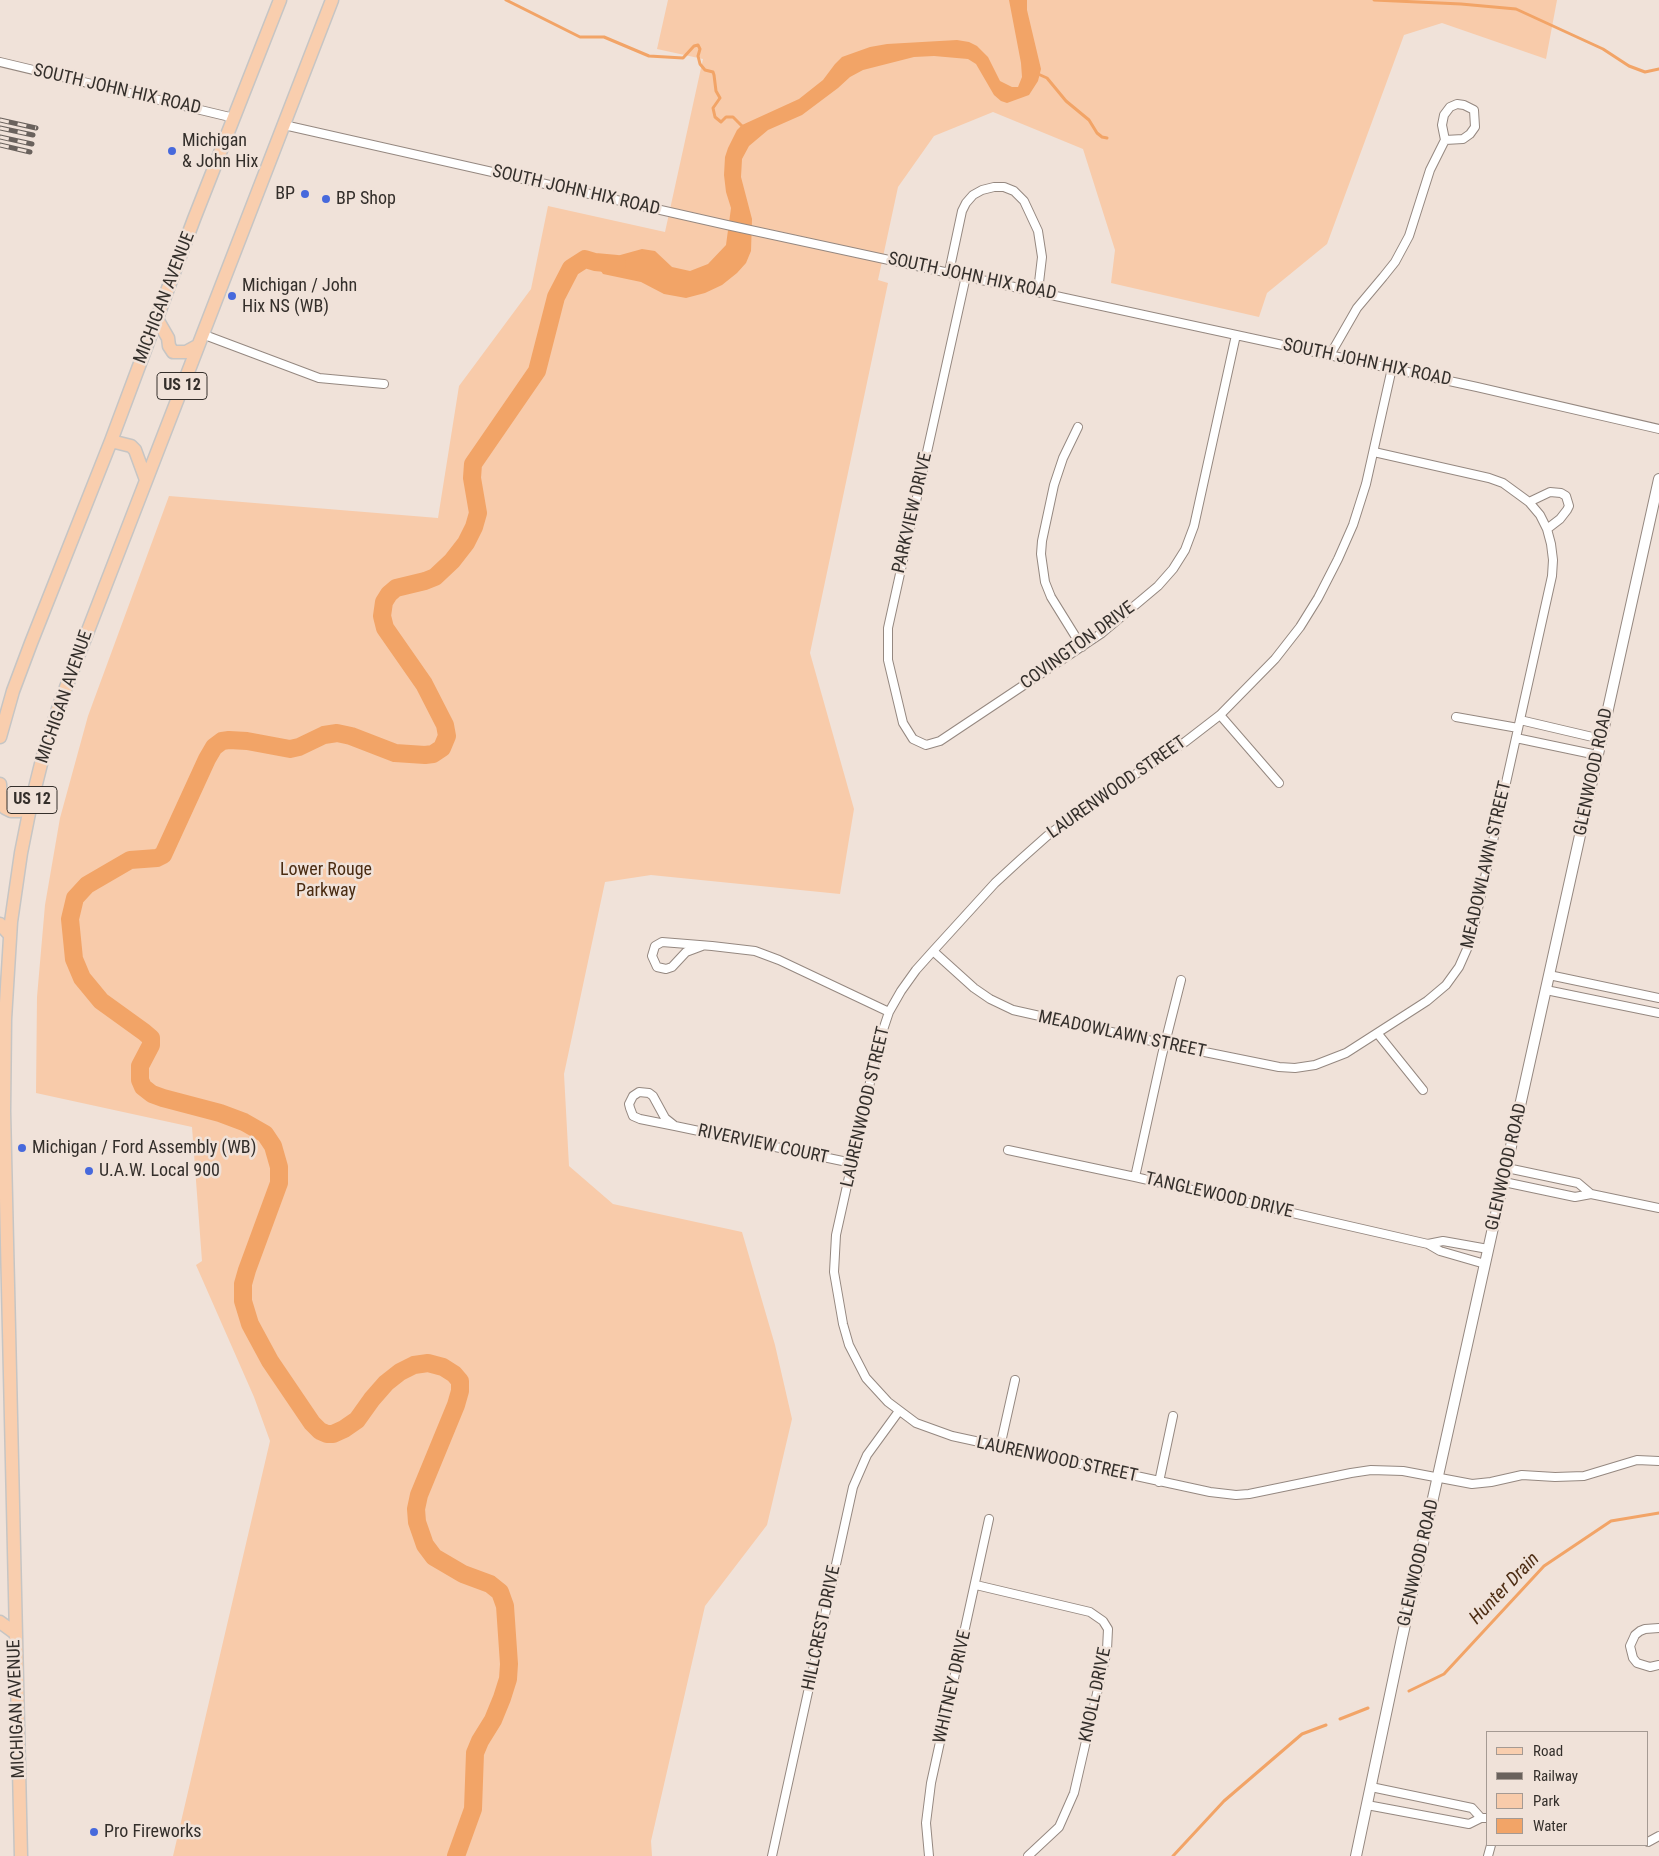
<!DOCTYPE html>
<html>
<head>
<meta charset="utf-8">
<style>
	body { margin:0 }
	#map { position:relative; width:1659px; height:1856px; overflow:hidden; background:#f0e2d9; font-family:"Roboto Condensed",sans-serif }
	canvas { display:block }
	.legend { position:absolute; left:1486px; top:1731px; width:162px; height:115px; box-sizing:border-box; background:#f0e2d9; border:1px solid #a59a93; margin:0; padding:6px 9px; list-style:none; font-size:15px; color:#342f2b }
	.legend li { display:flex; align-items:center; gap:10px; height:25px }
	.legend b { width:25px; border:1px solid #a59a93 }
</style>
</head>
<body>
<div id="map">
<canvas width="1659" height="1856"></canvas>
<ul class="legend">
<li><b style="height:6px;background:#f9ceae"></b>Road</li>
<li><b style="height:6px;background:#6a625d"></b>Railway</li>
<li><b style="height:14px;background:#f8cbaa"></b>Park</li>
<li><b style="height:14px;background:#f2a467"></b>Water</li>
</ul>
</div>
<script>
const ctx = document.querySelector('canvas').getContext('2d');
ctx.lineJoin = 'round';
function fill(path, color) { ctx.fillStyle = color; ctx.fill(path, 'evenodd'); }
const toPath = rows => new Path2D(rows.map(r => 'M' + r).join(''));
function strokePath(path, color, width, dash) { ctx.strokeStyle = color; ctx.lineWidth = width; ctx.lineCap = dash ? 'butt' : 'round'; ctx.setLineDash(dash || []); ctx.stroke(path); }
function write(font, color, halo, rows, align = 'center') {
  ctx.font = font + ' "Roboto Condensed",sans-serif'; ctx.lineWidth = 5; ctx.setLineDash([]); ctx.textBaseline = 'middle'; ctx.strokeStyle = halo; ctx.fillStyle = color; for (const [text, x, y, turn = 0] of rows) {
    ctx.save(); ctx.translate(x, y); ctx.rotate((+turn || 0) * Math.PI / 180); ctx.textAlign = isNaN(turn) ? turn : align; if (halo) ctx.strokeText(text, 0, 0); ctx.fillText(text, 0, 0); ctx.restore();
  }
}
fill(toPath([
	[668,0,1557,0,1546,59,1442,23,1404,35,1327,244,1267,293,1259,317,1111,283,1115,250,1083,149,993,112,934,136,898,187,878,280,888,283,810,653,854,809,840,894,651,875,605,882,564,1074,569,1166,613,1204,742,1232,775,1345,792,1419,767,1525,705,1606,651,1841,652,1856,173,1856,270,1441,254,1397,196,1265,202,1261,192,1127,36,1093,37,997,45,905,60,818,88,716,169,496,438,518,459,386,531,289,548,206,665,232,703,59,657,49]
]), '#f8cbaa');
fill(toPath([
	[1009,0,1027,0,1027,10,1041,69,1038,81,1029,95,1007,103,1001,101,994,95,976,64,968,59,934,56,914,57,863,70,850,77,838,88,802,115,768,130,749,146,742,159,741,177,752,219,751,251,746,263,737,273,722,285,705,293,686,298,664,294,641,282,603,274,595,262,642,249,655,251,672,267,690,271,708,264,726,245,731,208,726,192,724,175,725,157,728,148,737,130,742,125,799,99,823,80,835,64,842,57,870,47,887,44,957,40,969,42,977,46,988,57,1000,81,1012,87,1018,87,1022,77,1021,63]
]), '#f2a467');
strokePath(toPath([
	[506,0,580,37,604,37,649,56,683,58,694,46,698,45,700,49,698,56,700,64,705,70,713,72,714,75,716,91,720,98,713,108,715,117,721,122,726,117,733,117,743,127],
	[1374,0,1461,4,1516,9,1603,49,1629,66,1645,72,1659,69],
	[1038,74,1047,78,1066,101,1089,120,1097,133,1102,137,1107,138],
	[1409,1691,1444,1674,1544,1566,1611,1521,1659,1513],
	[1340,1719,1368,1708],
	[1173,1856,1224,1801,1302,1734,1326,1725]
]), '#f2a467', 3);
strokePath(toPath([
	[456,1856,473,1809,475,1753,480,1741,493,1720,502,1698,508,1679,509,1664,505,1606,500,1592,490,1584,463,1574,434,1557,425,1545,417,1522,416,1509,419,1495,456,1405,460,1391,460,1381,454,1374,443,1367,428,1363,414,1365,400,1372,386,1383,372,1399,357,1420,344,1429,333,1434,327,1434,320,1431,312,1423,270,1361,250,1324,243,1301,243,1284,247,1270,279,1183,279,1167,273,1146,265,1134,244,1122,220,1113,163,1098,152,1094,143,1087,140,1080,140,1066,151,1045,151,1038,144,1032,101,1001,82,978,74,959,70,919,75,898,87,885,130,860,157,858,163,855,207,759,214,747,222,741,229,740,247,741,290,749,299,747,324,735,337,733,351,736,395,753,425,755,433,754,442,748,447,736,445,725,424,684,385,628,382,616,384,602,389,594,396,588,425,581,435,577,452,561,466,543,474,527,478,513,472,478,473,464,537,371,556,297,571,268,585,259,595,262,617,264]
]), '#f2a467', 18);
const minor = toPath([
	[0,62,234,118],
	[284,125,727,225,1477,387,1659,429],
	[949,272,962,211,966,203,973,195,982,190,994,187,1004,187,1014,191,1024,201,1038,231,1042,257,1038,291],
	[966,276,888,628,888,660,903,723,913,739,926,745,940,741,1102,633,1158,586,1173,569,1185,550,1194,526,1236,335],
	[202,334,319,378,384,384],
	[1330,355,1357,308,1383,277,1395,262,1409,236,1430,170,1445,140,1442,125,1444,115,1450,107,1457,104,1464,105,1474,110,1475,127,1470,134,1463,139,1445,140],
	[1392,368,1366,484,1353,525,1338,559,1318,598,1300,627,1275,659,1220,715,1185,742,1087,806,1047,836,1020,860,995,883,933,951,916,970,901,991,889,1012,879,1042,836,1235,834,1272,843,1324,849,1345,866,1378,888,1402,916,1423,952,1436,1210,1492,1236,1495,1249,1494,1351,1473,1371,1470,1403,1471,1472,1484,1491,1482,1522,1475,1555,1477,1584,1476,1637,1460,1659,1461],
	[1078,427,1063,458,1054,485,1042,541,1041,554,1045,582,1051,597,1082,647],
	[1529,502,1550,492,1561,493,1566,496,1569,506,1567,510,1560,519,1547,529],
	[1220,715,1279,783],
	[1456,717,1518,728],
	[1520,720,1601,739],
	[1516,738,1597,755],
	[702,946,686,952,672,967,666,969,657,967,652,956,655,946,662,942,712,946,755,951,779,960,889,1012],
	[933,951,974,988,990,999,1013,1010,1165,1044,1279,1067,1295,1068,1315,1065,1346,1053,1427,1001,1446,985,1459,967,1471,940,1552,576,1553,560,1551,544,1547,529,1540,515,1529,502,1503,483,1489,478,1374,452],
	[1549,975,1659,998],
	[1546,990,1659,1013],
	[1378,1034,1423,1090],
	[675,1126,665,1118,653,1096,649,1093,639,1092,633,1096,629,1104,630,1108,633,1116,640,1119,675,1126,852,1163],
	[1008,1150,1135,1177,1428,1244,1440,1251,1485,1264],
	[1507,1168,1578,1183,1591,1194],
	[1135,1177,1162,1055,1181,980],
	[1504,1182,1575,1197,1591,1194,1659,1208],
	[1428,1244,1443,1241,1488,1249],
	[1000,1447,1015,1380],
	[1159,1482,1173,1416],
	[976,1585,1090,1612,1103,1621,1108,1629,1107,1650,1074,1793,1059,1827,1028,1856],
	[1659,1628,1645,1629,1640,1631,1635,1635,1630,1646,1633,1658,1637,1663,1650,1667,1659,1665],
	[1371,1787,1472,1808,1481,1818],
	[1367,1805,1469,1824,1481,1818,1488,1818],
	[1648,1842,1659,1836],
	[772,1856,853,1487,867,1455,899,1411],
	[929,1856,926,1823,931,1783,989,1519],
	[1488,1856,1491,1845]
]);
const tertiary = toPath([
	[1356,1856,1402,1638,1659,479]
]);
const primary = toPath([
	[157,319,168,338,169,346,173,352,186,352,197,346],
	[111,441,131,446,135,450,146,480],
	[0,737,13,691,31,643,111,441,194,219,280,0],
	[0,784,1,802,5,808,11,811,19,811,30,808],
	[0,924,10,935],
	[0,1622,15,1633],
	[21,1856,4,1111,5,1019,11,922,21,853,30,808,44,752,60,703,332,0]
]);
strokePath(minor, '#958880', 10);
strokePath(tertiary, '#958880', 12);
strokePath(primary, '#c6c5c4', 15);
strokePath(minor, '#fff', 8);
strokePath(tertiary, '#fff', 10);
strokePath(primary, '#f9ceae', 12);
const rail = toPath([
	[0,120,36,128],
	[0,128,33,135],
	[0,137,32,144],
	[0,145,30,152]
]);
strokePath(rail, '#6a625d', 5);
strokePath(rail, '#f0e2d9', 3, [9]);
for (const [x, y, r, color] of [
	[172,151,5,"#4769dc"],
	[305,194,5,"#4769dc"],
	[326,199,5,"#4769dc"],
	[232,296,5,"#4769dc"],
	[22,1148,5,"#4769dc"],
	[89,1171,5,"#4769dc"],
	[94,1832,5,"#4769dc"]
]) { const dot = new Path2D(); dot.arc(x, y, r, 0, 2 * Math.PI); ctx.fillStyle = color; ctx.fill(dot); strokePath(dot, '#f0e2d9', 2); }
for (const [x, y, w] of [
	[182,386,50],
	[32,800,50]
]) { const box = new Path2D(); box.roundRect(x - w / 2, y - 13.5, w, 27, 4); ctx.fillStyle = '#f0e2d9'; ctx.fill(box); strokePath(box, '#342f2b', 1); }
write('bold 16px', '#342f2b', null, [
	["US 12",182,386],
	["US 12",32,800]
]);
write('18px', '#342f2b', '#f0e2d9', [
	["SOUTH JOHN HIX ROAD",117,90,13],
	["SOUTH JOHN HIX ROAD",576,191,13],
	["SOUTH JOHN HIX ROAD",972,277,12],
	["MICHIGAN AVENUE",165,298,-69],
	["SOUTH JOHN HIX ROAD",1367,363,12],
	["PARKVIEW DRIVE",913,513,-77],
	["COVINGTON DRIVE",1078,646,-36],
	["MICHIGAN AVENUE",65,697,-71],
	["GLENWOOD ROAD",1594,772,-78],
	["LAURENWOOD STREET",1117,788,-35],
	["MEADOWLAWN STREET",1487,865,-77],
	["MEADOWLAWN STREET",1122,1035,12],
	["LAURENWOOD STREET",866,1107,-77],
	["RIVERVIEW COURT",763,1145,12],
	["GLENWOOD ROAD",1507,1167,-77],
	["TANGLEWOOD DRIVE",1219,1196,13],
	["LAURENWOOD STREET",1057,1460,12],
	["GLENWOOD ROAD",1419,1563,-77],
	["HILLCREST DRIVE",822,1628,-78],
	["WHITNEY DRIVE",953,1687,-77],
	["KNOLL DRIVE",1096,1695,-78],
	["MICHIGAN AVENUE",17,1709,-92]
]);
write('18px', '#342f2b', '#f0e2d9', [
	["Michigan",182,141],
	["& John Hix",182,162],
	["BP",295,194,"right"],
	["BP Shop",336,199],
	["Michigan / John",242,286],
	["Hix NS (WB)",242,307],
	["Michigan / Ford Assembly (WB)",32,1148],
	["U.A.W. Local 900",99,1171],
	["Pro Fireworks",104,1832]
], 'left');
write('18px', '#4a2b11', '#f0e2d9', [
	["Lower Rouge",326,870],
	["Parkway",326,891]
]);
write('italic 19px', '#4d2d14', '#f0e2d9', [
	["Hunter Drain",1505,1589,-46]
]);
</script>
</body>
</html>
